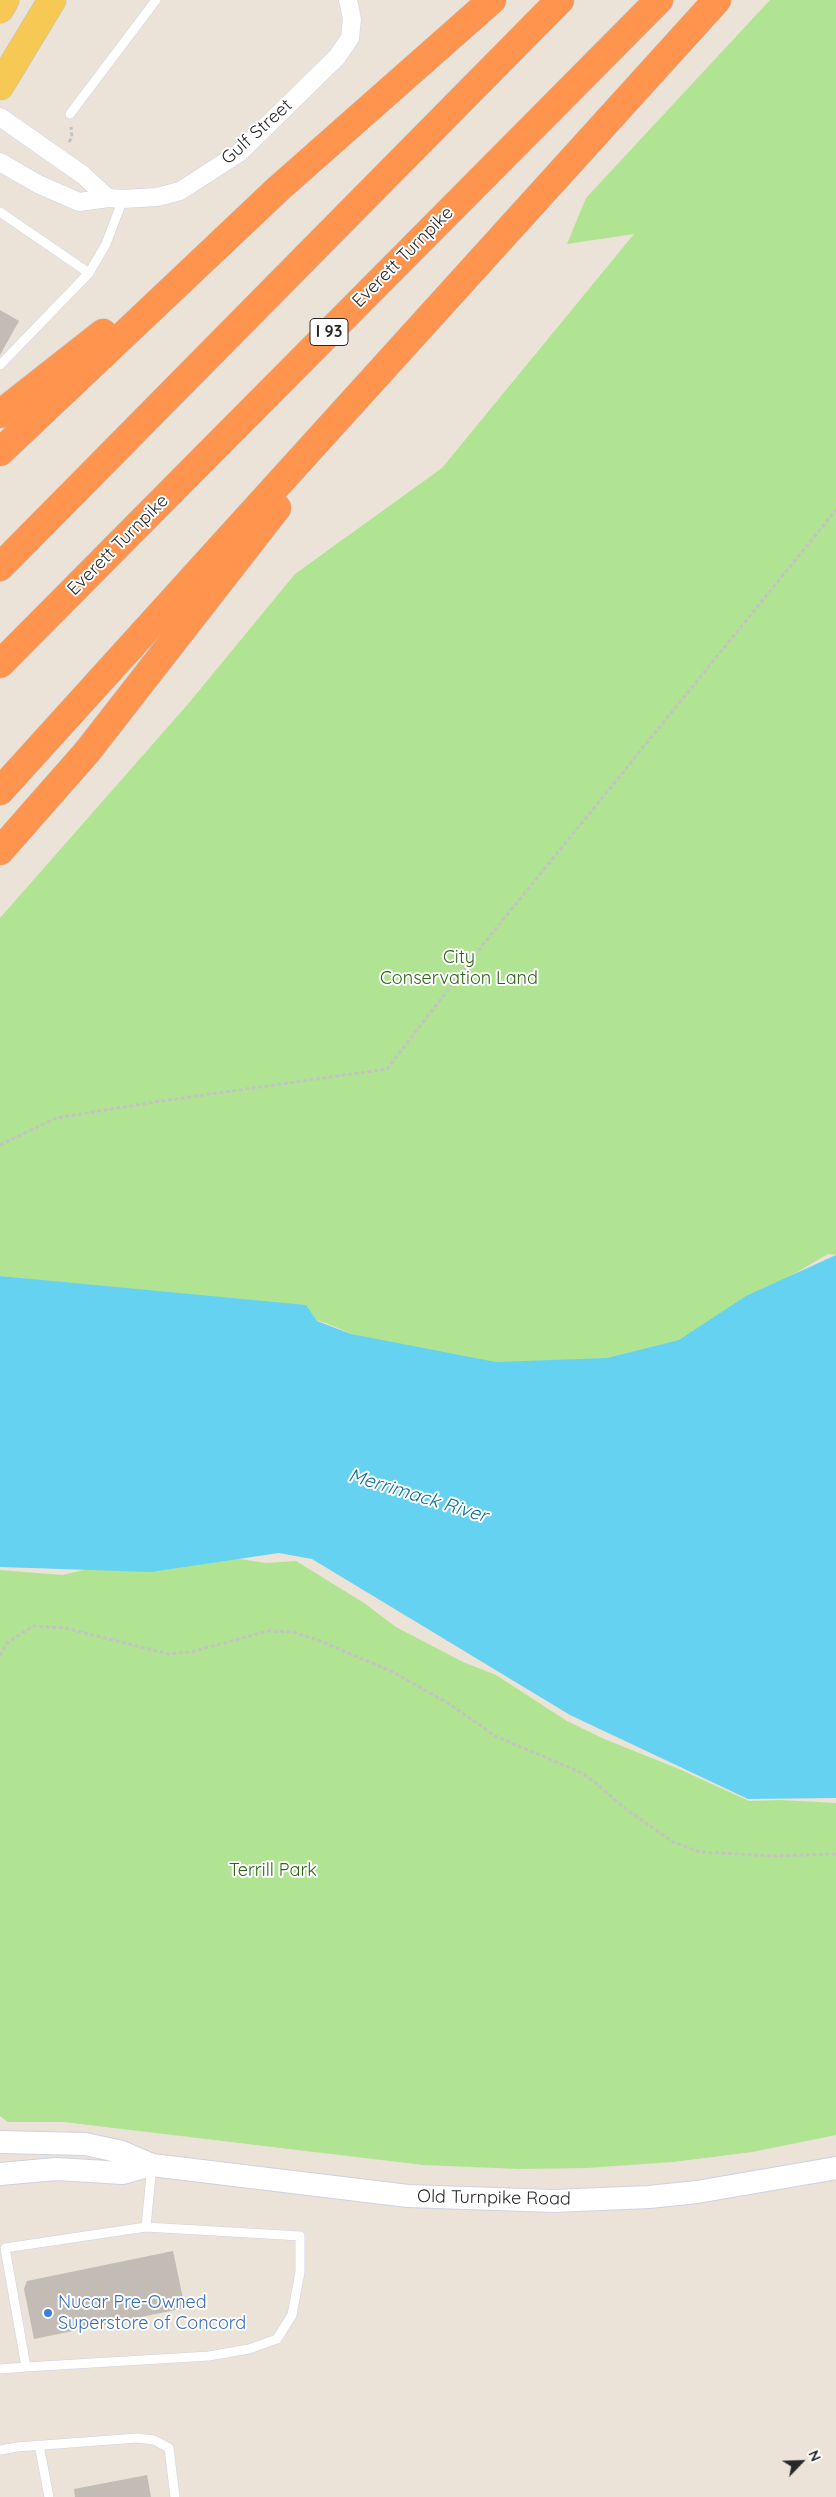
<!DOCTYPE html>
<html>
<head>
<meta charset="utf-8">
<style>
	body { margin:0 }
	#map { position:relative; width:836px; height:2497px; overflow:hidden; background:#ebe2d8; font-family:Quicksand,sans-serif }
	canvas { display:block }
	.north { position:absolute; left:776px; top:2437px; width:50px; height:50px; -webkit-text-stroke:4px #fff; paint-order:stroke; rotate:66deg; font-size:14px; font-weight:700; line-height:20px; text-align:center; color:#282828 }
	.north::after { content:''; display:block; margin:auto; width:18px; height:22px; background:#282828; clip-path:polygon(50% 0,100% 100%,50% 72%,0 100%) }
</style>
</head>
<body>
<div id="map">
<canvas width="836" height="2497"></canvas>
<div class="north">N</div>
</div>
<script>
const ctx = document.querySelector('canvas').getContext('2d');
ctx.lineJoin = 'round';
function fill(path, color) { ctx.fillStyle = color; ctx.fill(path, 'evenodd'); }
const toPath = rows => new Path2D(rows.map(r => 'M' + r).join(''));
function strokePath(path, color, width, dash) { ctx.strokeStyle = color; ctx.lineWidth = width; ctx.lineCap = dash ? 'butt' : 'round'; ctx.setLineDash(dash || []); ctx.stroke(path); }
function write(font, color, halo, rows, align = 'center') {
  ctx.font = font + ' Quicksand,sans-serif'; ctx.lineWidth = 4; ctx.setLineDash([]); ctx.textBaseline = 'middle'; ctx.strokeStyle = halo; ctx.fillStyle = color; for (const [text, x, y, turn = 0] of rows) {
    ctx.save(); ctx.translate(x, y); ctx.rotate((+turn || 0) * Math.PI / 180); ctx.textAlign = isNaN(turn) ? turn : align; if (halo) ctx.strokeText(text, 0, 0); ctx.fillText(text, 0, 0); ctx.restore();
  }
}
fill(toPath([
	[770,0,836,0,836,1255,828,1254,765,1291,696,1338,557,1384,396,1353,326,1323,264,1305,0,1276,0,918,188,704,295,574,442,468,634,234,567,244,586,198],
	[212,1555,266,1563,296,1561,364,1603,396,1627,463,1662,496,1675,567,1721,602,1738,679,1769,749,1801,780,1800,836,1803,836,2135,752,2152,673,2162,587,2168,520,2169,423,2165,64,2122,8,2122,0,2116,0,1570,62,1575,93,1568,144,1565,165,1570]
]), '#b1e492');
fill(toPath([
	[836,1255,836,1798,748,1799,570,1715,312,1559,279,1553,151,1572,0,1567,0,1276,306,1305,317,1321,351,1334,496,1362,607,1358,679,1340,746,1296]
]), '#66d2f2');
fill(toPath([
	[0,310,19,321,0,355],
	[173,2251,185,2308,34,2339,24,2289,27,2281],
	[147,2475,151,2497,75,2497,74,2489]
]), '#c3bcb5');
const service = toPath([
	[70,114,156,0],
	[0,212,89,273],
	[0,365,89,273,106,244,123,199],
	[146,2227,152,2165],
	[0,2369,26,2367,5,2248,146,2227,300,2236,300,2272,292,2315,277,2339,249,2349,209,2356,26,2367],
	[39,2445,49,2497],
	[0,2450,17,2447,137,2438,154,2440,169,2448,175,2497]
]);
const minor = toPath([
	[0,117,83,175,108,198],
	[0,162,38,184,79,202,108,198,123,199,157,197,180,191,239,153,337,57,350,38,352,19,348,0]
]);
const tertiary = toPath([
	[0,2142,85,2144,122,2152,152,2165,408,2196,554,2201,649,2197,697,2192,836,2168],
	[0,2174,56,2169,123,2173,152,2165]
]);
const primary = toPath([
	[0,9,5,0],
	[0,86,52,0]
]);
const motorway = toPath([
	[0,414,103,333],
	[0,452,278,189,492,0],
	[0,567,560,0],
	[0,664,659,0],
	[0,791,717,0],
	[0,851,87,752,277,508]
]);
strokePath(service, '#cdd2e2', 10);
strokePath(minor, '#cdd2e2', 19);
strokePath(tertiary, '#cdd2e2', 24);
strokePath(primary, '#c3c3c3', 29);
strokePath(motorway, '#c3c3c3', 29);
strokePath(toPath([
	[69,142,72,137,71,127],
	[0,1145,56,1118,161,1101,387,1069,485,942,836,510],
	[0,1656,7,1643,33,1626,65,1628,169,1654,191,1652,268,1631,293,1632,320,1641,393,1672,451,1705,495,1736,580,1772,595,1782,623,1807,673,1842,700,1852,774,1856,836,1854]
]), '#c3c3c3', 3, [4, 2.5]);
strokePath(service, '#fff', 9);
strokePath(minor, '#fff', 18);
strokePath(tertiary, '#fff', 22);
strokePath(primary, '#f5c953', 28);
strokePath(motorway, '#ff944f', 28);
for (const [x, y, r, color] of [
	[48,2313,5,"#3f7fe0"]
]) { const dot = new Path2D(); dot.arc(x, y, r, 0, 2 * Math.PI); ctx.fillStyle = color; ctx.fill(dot); strokePath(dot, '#fff', 2); }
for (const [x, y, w] of [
	[329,332,38]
]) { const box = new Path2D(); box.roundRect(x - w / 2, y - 13.5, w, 27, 4); ctx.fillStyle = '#fff'; ctx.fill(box); strokePath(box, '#282828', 1); }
write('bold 16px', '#282828', null, [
	["I 93",329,332]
]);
write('18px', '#282828', '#fff', [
	["Gulf Street",257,132,-42],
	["Everett Turnpike",403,257,-45],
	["Everett Turnpike",118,545,-45],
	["Old Turnpike Road",494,2198,1]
]);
write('18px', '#2a6616', '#fff', [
	["City",459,958],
	["Conservation Land",459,979],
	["Terrill Park",273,1871]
]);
write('18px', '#366cbe', '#fff', [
	["Nucar Pre-Owned",58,2303],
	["Superstore of Concord",58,2324]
], 'left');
write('italic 19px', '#086e9b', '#fff', [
	["Merrimack River",418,1496,17]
]);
</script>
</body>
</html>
